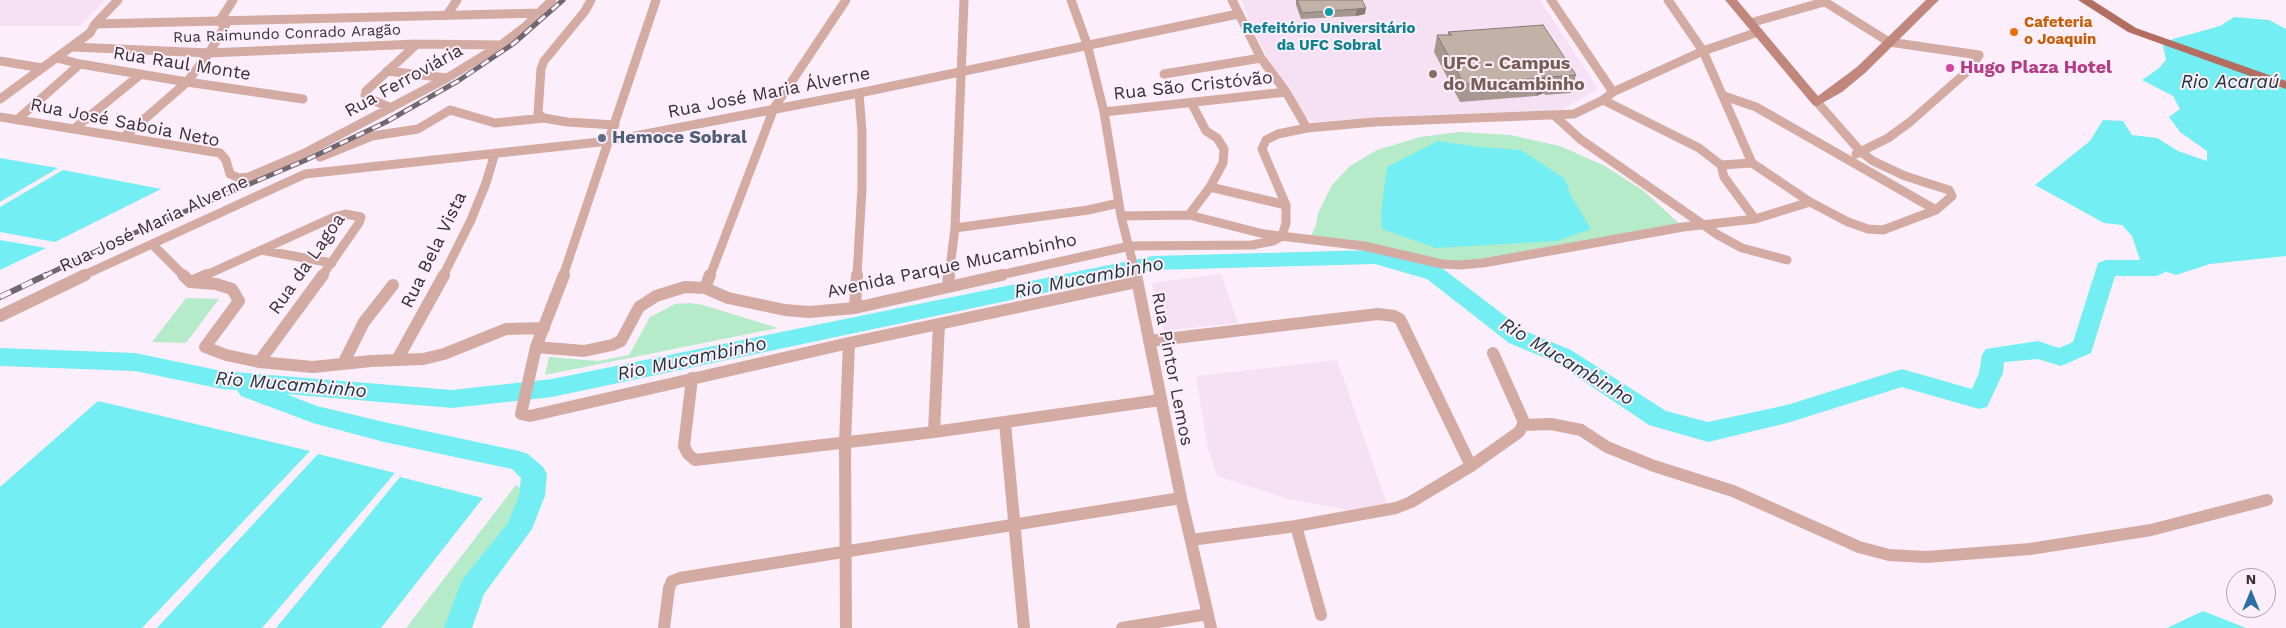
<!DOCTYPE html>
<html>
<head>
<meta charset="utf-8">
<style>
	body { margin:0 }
	#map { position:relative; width:2286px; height:628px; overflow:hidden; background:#fceefb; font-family:"Work Sans",sans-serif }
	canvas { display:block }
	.north { position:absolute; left:2226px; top:568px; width:50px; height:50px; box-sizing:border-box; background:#fceefb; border:1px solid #ada2ac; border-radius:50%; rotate:0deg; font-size:14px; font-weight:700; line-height:20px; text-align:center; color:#373136 }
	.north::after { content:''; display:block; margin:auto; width:18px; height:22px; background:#2b70a5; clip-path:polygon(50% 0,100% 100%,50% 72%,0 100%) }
</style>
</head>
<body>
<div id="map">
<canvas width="2286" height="628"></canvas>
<div class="north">N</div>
</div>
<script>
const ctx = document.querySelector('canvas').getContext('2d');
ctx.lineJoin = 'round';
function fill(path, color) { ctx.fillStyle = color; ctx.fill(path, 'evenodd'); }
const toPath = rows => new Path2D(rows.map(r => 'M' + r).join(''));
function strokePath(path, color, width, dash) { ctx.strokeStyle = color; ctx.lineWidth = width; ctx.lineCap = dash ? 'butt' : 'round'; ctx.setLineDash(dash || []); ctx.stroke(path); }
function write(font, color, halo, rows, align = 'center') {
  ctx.font = font + ' "Work Sans",sans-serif'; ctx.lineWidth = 4; ctx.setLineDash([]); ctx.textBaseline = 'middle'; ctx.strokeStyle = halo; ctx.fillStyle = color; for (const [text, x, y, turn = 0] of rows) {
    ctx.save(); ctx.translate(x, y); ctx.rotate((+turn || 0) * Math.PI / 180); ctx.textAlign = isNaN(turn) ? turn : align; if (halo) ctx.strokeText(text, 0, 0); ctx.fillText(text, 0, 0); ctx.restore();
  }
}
fill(toPath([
	[0,0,106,0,80,26,0,26],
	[1242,0,1540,0,1598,89,1561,110,1419,115,1313,122,1304,116,1269,60,1251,26],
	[1221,274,1238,323,1163,331,1152,283],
	[1337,360,1387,504,1348,510,1289,499,1217,476,1207,445,1196,376]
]), '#f6e1f4');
fill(toPath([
	[1459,132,1510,135,1560,146,1605,166,1644,191,1683,227,1460,265,1310,238,1316,226,1318,213,1332,185,1350,166,1377,150,1420,137],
	[186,298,219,299,186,343,152,342],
	[690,303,703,305,778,328,545,375,549,357,598,361,629,355,650,317,675,304],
	[516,485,532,496,519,529,472,588,458,628,406,628]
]), '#b6ebc9');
fill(toPath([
	[2234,17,2269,20,2286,29,2286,256,2210,264,2176,275,2141,263,2132,236,2122,225,2104,223,2035,185,2090,141,2103,120,2123,121,2132,135,2157,138,2178,151,2207,161,2207,151,2180,132,2169,117,2180,109,2173,96,2142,80,2158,69,2166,60,2163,45,2173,39,2220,26],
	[1438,141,1479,147,1521,150,1565,179,1571,196,1591,229,1557,241,1436,248,1382,229,1381,213,1387,167],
	[0,158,58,168,0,202],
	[63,170,161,189,55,242,0,232,0,207],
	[0,240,46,248,0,270],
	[98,401,310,451,142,628,0,628,0,487],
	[318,454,395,473,262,628,157,628],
	[400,477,483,498,381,628,276,628],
	[2203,611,2246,628,2167,628]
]), '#73eef3');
fill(toPath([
	[1375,250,1442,268,1525,331,1571,350,1666,411,1708,422,1787,405,1902,369,1972,389,1979,373,1982,355,1986,349,2038,341,2059,348,2073,342,2098,263,2106,260,2156,260,2164,263,2167,268,2164,273,2156,276,2115,276,2091,353,2061,366,2038,359,2004,362,2003,373,1987,407,1979,409,1902,387,1787,423,1708,442,1649,425,1555,362,1509,343,1427,279,1375,264,1153,270,552,397,452,408,286,394,317,406,384,422,519,451,528,454,543,467,547,474,545,496,532,529,484,594,472,628,444,628,462,580,508,523,519,496,521,478,512,469,384,442,313,423,241,396,237,390,222,389,135,371,0,366,0,348,135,353,222,371,452,390,552,379,1153,256,1375,250]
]), '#73eef3');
strokePath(toPath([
	[591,0,585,11,544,61,541,69,538,114,544,118,567,122,615,125],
	[1071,0,1087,44,1104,112,1121,216,1136,276],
	[1232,0,1261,58,1286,92,1307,128],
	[1551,0,1613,92],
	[1668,0,1703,51,1752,163,1810,202,1848,222,1868,229,1883,230,1936,210],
	[1822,0,1889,42,1979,55,1970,69,1910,122,1888,138,1856,154],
	[447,15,457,0],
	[219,22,233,0],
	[1750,23,1824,2],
	[95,24,541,13],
	[73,47,209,53,417,44,500,45],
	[57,58,80,64,187,82,303,99],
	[0,61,42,68],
	[387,71,447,78],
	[1164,74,1261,58],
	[1724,96,1756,107,1936,210,1952,196,1949,190,1905,176,1873,161,1861,152,1817,102],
	[0,99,90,33,95,24,118,0],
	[1603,100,1699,148,1721,165,1724,177,1755,219],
	[391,108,368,98,365,95,366,91,417,44],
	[1104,112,1286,92],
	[1555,116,1580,139,1718,235,1742,248,1787,260],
	[0,117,220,153,226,160,230,174,239,178,249,177,303,154,447,78,501,45,526,26,552,0],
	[18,119,80,64],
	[75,128,141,74],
	[125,136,187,82,209,53,228,21],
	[320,157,372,136,418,129,450,110,495,123,544,118],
	[1721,165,1752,163],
	[1210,187,1286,205],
	[1189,215,1210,187,1223,163,1224,149,1217,138,1206,131,1192,104],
	[1121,216,1189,215,1264,234,1364,246,1442,264,1460,265,1483,263,1683,227,1755,219,1810,202],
	[955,228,1088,210,1119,203],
	[1282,236,1286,223,1286,205,1262,149,1266,140,1278,134,1307,128,1374,122,1574,114,1603,100,1613,92,1703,51,1758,32],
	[152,244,184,276],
	[261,250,332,263],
	[82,276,305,174,609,141,859,93,1238,14],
	[204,276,334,217,345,214,361,217,359,223,322,276],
	[443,276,471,220,486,183,495,153],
	[563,276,656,0],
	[710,276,774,108,846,0],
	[857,276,862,187,862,132,859,93],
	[949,276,955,228,964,0],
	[996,276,1130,246,1252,245,1273,241,1282,236]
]), '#d4aba3', 9);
strokePath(toPath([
	[183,275,190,282,216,284,232,289,239,301,205,347,226,355,259,362,313,367,371,361,423,359,444,354,506,329,544,328],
	[564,275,536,347,521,414,530,416,849,343,1137,282],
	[1136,275,1181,498,1211,628],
	[191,282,207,275],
	[948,286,949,275],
	[705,288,710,275],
	[855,308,857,275],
	[0,316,85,275],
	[1149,341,1378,314,1394,316,1400,319,1471,466],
	[536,347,584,351,612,345,621,341,639,307,656,296,685,287,705,288,728,298,785,310,809,312,855,308,1002,275],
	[397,360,444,275],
	[259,362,323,275],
	[343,364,364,322,393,285],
	[692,378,684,446,688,454,695,460,934,432,1160,400],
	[1005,423,1024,628],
	[1523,425,1551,424,1581,430,1607,447,1654,466,1733,491,1859,547,1889,555,1926,557,2030,549,2151,530,2267,500],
	[934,432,939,324],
	[1296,526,1321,615],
	[1191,540,1296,526,1396,508,1411,502,1471,466,1519,432,1523,425,1523,420,1493,353],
	[664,628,669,588,672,581,680,578,1181,498],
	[846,628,845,443,849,343],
	[1122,628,1208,614]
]), '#d4aba3', 12);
fill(toPath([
	[1725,0,1737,0,1818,96,1857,67,1926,0,1939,0,1865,73,1842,92,1817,106,1813,105,1725,0]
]), '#c2877c');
fill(toPath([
	[2078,0,2092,0,2136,28,2286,81,2286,89,2128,32,2078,0]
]), '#b46d61');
const railFar1 = toPath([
	[44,276,132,234,306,160,386,122,458,81,513,44,563,0]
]);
const rail = toPath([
	[0,297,46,275]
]);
strokePath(railFar1, '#70686f', 5);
strokePath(rail, '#70686f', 6);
strokePath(railFar1, '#fceefb', 3, [9]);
strokePath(rail, '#fceefb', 4.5, [12]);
fill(toPath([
	[1296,0,1362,0,1365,14,1356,16,1301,19,1296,5],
	[1448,32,1576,75,1571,93,1545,95,1544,93,1536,96,1460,102,1434,52,1437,35,1448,35]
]), '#a69890');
fill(toPath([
	[1366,8,1365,14,1356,16,1357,9],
	[1549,75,1544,93,1536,96,1541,78]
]), '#877c75');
const building = toPath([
	[1297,0,1362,0,1366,8,1357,9,1302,13,1297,0],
	[1543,25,1576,75,1550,77,1549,75,1541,78,1464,84,1437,35,1452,35,1448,32,1543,25]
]);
fill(building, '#c1b1a7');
strokePath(building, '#877c75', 1);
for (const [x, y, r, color] of [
	[1329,12,5,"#0f9aa8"],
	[2014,32,5,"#e8710a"],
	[1950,68,5,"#d1479c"],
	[1433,74,5,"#8d6e63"],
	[602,138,5,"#5c6f8a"]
]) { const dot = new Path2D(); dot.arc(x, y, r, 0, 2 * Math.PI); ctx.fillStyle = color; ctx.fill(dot); strokePath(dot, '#fceefb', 2); }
write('bold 15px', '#c56008', '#fceefb', [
	["Cafeteria",2024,23],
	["o Joaquin",2024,40]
], 'left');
write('bold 15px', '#0d838f', '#fceefb', [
	["Refeitório Universitário",1329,29],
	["da UFC Sobral",1329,46]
]);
write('15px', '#373136', '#fceefb', [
	["Rua Raimundo Conrado Aragão",287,34,-2]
]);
write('18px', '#373136', '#fceefb', [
	["Rua Raul Monte",182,64,9],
	["Rua Ferroviária",404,81,-29],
	["Rua São Cristóvão",1193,86,-6],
	["Rua José Maria Álverne",769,93,-11],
	["Rua José Saboia Neto",125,123,11],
	["Rua José Maria Alverne",154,224,-25],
	["Rua Bela Vista",434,250,-64],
	["Rua da Lagoa",307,264,-55],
	["Avenida Parque Mucambinho",952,266,-12],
	["Rua Pintor Lemos",1172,369,79]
]);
write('bold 18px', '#785e54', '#fceefb', [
	["UFC - Campus",1443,64],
	["do Mucambinho",1443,85]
], 'left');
write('bold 18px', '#b23c85', '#fceefb', [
	["Hugo Plaza Hotel",1960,68]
], 'left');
write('bold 18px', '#4e5e75', '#fceefb', [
	["Hemoce Sobral",612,138]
], 'left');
write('italic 19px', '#1d3334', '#fceefb', [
	["Rio Acaraú",2230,82],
	["Rio Mucambinho",1089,278,-11],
	["Rio Mucambinho",692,359,-12],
	["Rio Mucambinho",1567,362,31],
	["Rio Mucambinho",291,385,5]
]);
</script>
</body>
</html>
